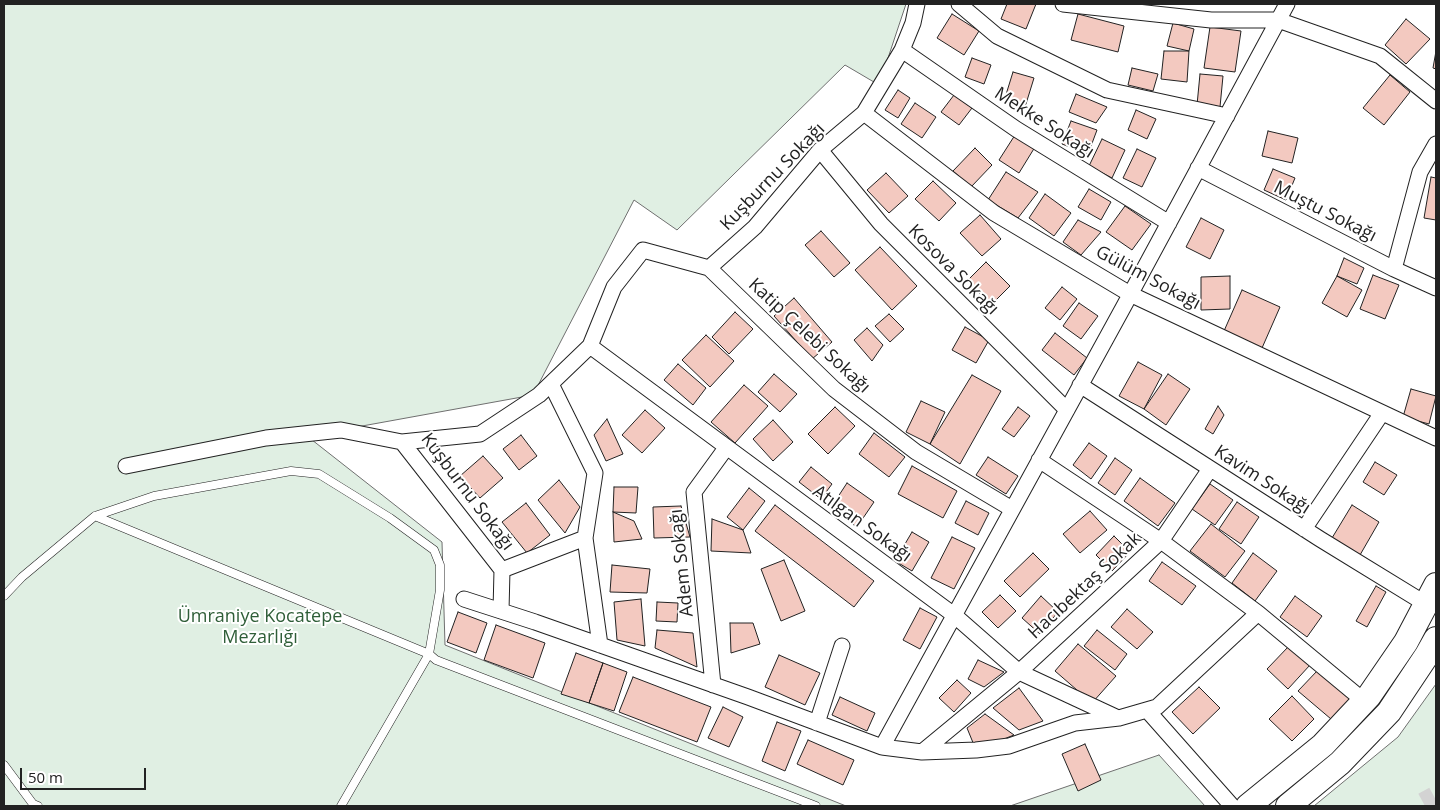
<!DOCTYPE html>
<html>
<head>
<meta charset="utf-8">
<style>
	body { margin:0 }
	#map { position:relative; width:1440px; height:810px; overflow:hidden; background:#fff; font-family:"Open Sans",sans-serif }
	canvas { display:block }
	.frame { position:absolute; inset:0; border:5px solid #222; pointer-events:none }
	.scale { position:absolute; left:20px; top:768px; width:126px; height:22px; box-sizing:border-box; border:2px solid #222; border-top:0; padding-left:6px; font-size:15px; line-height:18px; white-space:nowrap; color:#222; -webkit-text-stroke:4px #fff; paint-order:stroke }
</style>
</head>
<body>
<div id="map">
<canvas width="1440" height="810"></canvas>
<div class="frame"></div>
<div class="scale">50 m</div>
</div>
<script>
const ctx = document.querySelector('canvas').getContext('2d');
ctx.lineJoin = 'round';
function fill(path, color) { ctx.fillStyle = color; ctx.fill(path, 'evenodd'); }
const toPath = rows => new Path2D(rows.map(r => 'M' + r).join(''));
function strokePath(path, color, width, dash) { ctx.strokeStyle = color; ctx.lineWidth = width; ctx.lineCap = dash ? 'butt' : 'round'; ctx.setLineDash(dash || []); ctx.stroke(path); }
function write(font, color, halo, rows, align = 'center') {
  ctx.font = font + ' "Open Sans",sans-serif'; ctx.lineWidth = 4; ctx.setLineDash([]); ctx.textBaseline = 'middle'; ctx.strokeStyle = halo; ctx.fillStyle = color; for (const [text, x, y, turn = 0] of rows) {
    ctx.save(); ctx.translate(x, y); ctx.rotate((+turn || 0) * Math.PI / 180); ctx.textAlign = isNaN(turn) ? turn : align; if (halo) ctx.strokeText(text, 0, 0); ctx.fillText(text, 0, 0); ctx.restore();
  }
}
const green = toPath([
	[4,4,906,4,879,85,845,65,677,230,634,200,533,395,307,436,442,542,445,645,846,806,4,806,4,4],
	[1436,684,1436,806,1314,806,1398,737,1436,684],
	[1159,755,1205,806,1010,806,1159,755]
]);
fill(green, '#e0efe3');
strokePath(green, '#6f6f6f', 1);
const building = toPath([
	[1007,4,1036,4,1026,29,1001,19,1007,4],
	[952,14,979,31,964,55,937,38,952,14],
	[1078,14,1124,26,1118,52,1071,40,1078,14],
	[1406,19,1430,39,1406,64,1385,45,1406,19],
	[1173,23,1194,29,1189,51,1167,46,1173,23],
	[1210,27,1241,31,1235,72,1204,68,1210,27],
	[1164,51,1189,51,1187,82,1161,79,1164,51],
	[1436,51,1436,69,1433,68,1436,51],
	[972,58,991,65,984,84,965,77,972,58],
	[1132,68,1158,74,1153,91,1128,85,1132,68],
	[1013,72,1034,78,1025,107,1004,101,1013,72],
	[1200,74,1223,76,1220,107,1197,105,1200,74],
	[1390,75,1410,92,1384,125,1363,108,1390,75],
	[898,90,910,98,898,118,885,110,898,90],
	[1076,94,1107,107,1096,123,1069,112,1076,94],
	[954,95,972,108,959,125,941,112,954,95],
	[915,103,936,117,922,138,901,124,915,103],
	[1136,110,1156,119,1147,139,1128,130,1136,110],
	[1071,121,1097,130,1088,154,1062,144,1071,121],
	[1268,131,1298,138,1292,163,1262,156,1268,131],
	[1015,135,1035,147,1019,173,999,160,1015,135],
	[1102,139,1125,150,1112,178,1089,166,1102,139],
	[975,148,992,165,971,187,953,171,975,148],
	[1137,149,1156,158,1142,187,1123,178,1137,149],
	[1273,169,1295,178,1286,200,1264,190,1273,169],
	[1006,172,1038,192,1018,218,988,200,1006,172],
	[886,173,908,196,889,213,867,190,886,173],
	[1431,177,1436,178,1436,220,1424,218,1431,177],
	[933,181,956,203,939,221,915,199,933,181],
	[1089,189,1111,202,1101,220,1078,207,1089,189],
	[1045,194,1071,213,1054,236,1029,218,1045,194],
	[1125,206,1151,224,1132,250,1106,232,1125,206],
	[980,215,1001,239,982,256,960,233,980,215],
	[1201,218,1224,230,1210,259,1186,247,1201,218],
	[1078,220,1101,232,1081,255,1063,242,1078,220],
	[821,231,850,263,834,277,805,245,821,231],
	[880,247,917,286,892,310,855,270,880,247],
	[1344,258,1364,268,1357,284,1337,276,1344,258],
	[986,262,1010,286,991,305,967,281,986,262],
	[1373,275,1399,285,1385,319,1360,309,1373,275],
	[1230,276,1230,309,1201,310,1201,277,1230,276],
	[1337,276,1362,290,1347,317,1322,303,1337,276],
	[1062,287,1077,299,1060,320,1045,308,1062,287],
	[1242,290,1280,307,1262,348,1224,331,1242,290],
	[794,298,832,342,812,359,774,316,794,298],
	[1079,303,1098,316,1081,339,1063,326,1079,303],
	[735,312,753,329,729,354,712,337,735,312],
	[889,314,904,329,890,342,875,326,889,314],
	[965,327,989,340,976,363,952,350,965,327],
	[867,328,883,345,872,361,854,340,867,328],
	[1055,333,1087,358,1074,375,1042,350,1055,333],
	[706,335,734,361,710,387,682,360,706,335],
	[1138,362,1162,375,1144,409,1119,396,1138,362],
	[678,364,706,388,693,405,664,380,678,364],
	[774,374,797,394,780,412,758,392,774,374],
	[1168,374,1190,389,1166,425,1144,409,1168,374],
	[972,375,1001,391,960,464,930,444,972,375],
	[744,385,768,406,735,443,711,422,744,385],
	[1411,389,1436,396,1429,424,1403,417,1411,389],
	[921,401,945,412,930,444,906,432,921,401],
	[1218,406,1224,415,1213,434,1205,429,1218,406],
	[835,407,855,426,828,454,808,434,835,407],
	[1018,407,1030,416,1014,437,1002,429,1018,407],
	[645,410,665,428,642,453,622,435,645,410],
	[607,419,623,454,606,461,594,435,607,419],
	[773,420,793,442,773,461,753,439,773,420],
	[874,433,905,457,889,477,859,454,874,433],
	[521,435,537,456,519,470,503,449,521,435],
	[1089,443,1107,456,1091,479,1073,465,1089,443],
	[483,456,503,478,480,498,460,476,483,456],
	[988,457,1018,476,1006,494,976,475,988,457],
	[1115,458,1132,470,1115,495,1098,483,1115,458],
	[1375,462,1397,475,1384,495,1363,482,1375,462],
	[912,466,957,491,943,518,898,494,912,466],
	[811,467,832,484,821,499,799,482,811,467],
	[1140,478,1175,503,1158,526,1124,501,1140,478],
	[559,480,580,507,565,533,538,500,559,480],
	[847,483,874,502,857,527,830,509,847,483],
	[1210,484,1233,500,1215,525,1192,509,1210,484],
	[614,487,638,487,636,513,613,512,614,487],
	[749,488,765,501,743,530,727,517,749,488],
	[966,501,989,513,978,535,955,523,966,501],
	[1237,502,1259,517,1241,544,1219,529,1237,502],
	[526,503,550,535,527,553,502,522,526,503],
	[775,505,874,581,854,607,755,531,775,505],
	[1352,505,1379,522,1360,555,1332,538,1352,505],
	[681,506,690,537,654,538,653,507,681,506],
	[1090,511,1107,530,1080,553,1063,534,1090,511],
	[613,512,634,521,642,539,614,542,613,512],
	[712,519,743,530,751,553,711,551,712,519],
	[1211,524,1245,551,1225,577,1190,551,1211,524],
	[912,532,929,542,912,571,895,561,912,532],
	[1114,536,1130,552,1112,571,1096,555,1114,536],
	[952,537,975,548,954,589,931,578,952,537],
	[1033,553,1049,569,1020,597,1004,581,1033,553],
	[1253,553,1277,571,1255,601,1232,583,1253,553],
	[784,560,805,611,781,621,761,569,784,560],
	[1162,562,1196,586,1182,605,1149,581,1162,562],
	[612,565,650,569,647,593,610,592,612,565],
	[1376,586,1386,592,1367,627,1356,621,1376,586],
	[1000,595,1016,611,998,628,982,612,1000,595],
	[1041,596,1058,612,1040,634,1022,618,1041,596],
	[1295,596,1322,616,1307,637,1280,617,1295,596],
	[641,599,645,646,617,640,614,602,641,599],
	[657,602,678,603,677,622,656,621,657,602],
	[920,608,937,617,920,649,903,640,920,608],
	[1127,609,1153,632,1137,649,1111,627,1127,609],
	[458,612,487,623,476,653,447,642,458,612],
	[730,623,753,623,760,644,731,653,730,623],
	[496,625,545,643,533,678,484,660,496,625],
	[657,630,693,633,697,667,655,648,657,630],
	[1097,630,1127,654,1115,670,1084,646,1097,630],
	[1078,644,1116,676,1092,703,1055,671,1078,644],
	[1289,646,1310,665,1288,689,1267,669,1289,646],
	[576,653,603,663,589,703,561,694,576,653],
	[779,655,820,673,805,705,765,687,779,655],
	[978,660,1004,672,984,687,968,679,978,660],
	[603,663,627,672,614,711,589,703,603,663],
	[1318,670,1352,698,1331,719,1298,691,1318,670],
	[633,677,711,707,697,742,619,712,633,677],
	[957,680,971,693,954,712,939,698,957,680],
	[1199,687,1220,708,1193,734,1172,712,1199,687],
	[1019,688,1043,721,1019,730,993,708,1019,688],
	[1292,696,1314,719,1292,741,1269,719,1292,696],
	[840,697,875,713,867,731,832,715,840,697],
	[723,707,743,717,729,747,708,738,723,707],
	[985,714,1014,735,976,750,967,728,985,714],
	[777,722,801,731,785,771,762,761,777,722],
	[808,740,854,760,843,785,797,764,808,740],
	[1085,744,1101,780,1078,791,1062,754,1085,744]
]);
fill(building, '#f3c9c0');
strokePath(building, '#222', 1);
strokePath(toPath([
	[1425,806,1436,800]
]), '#d3d3d3', 28, [28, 14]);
const lane = toPath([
	[95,516,429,654,341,806],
	[4,596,22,577,95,516,154,496,291,471,319,474,390,518,434,550,440,565,440,590,429,654,436,660,816,806],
	[4,765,33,804,38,806]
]);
const street = toPath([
	[959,4,997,36,1107,90,1227,116],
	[1063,4,1211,20,1278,20,1380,56,1436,101],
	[902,50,1016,129,1169,223],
	[864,113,994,213,1130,294,1436,438],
	[820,150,881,224,1067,410],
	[1198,168,1394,269,1436,288],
	[709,268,834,389,916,452,1012,509],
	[1394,269,1420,172,1436,144],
	[590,346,954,615,1019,672,1118,718],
	[551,384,595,473,585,538],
	[1080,385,1320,539,1426,604],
	[126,466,266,438,341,430,402,442],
	[1210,469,1161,541,1258,613],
	[1304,529,1382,413],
	[502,570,585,538,600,645],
	[464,599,535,622,748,697,882,747,922,752,976,750,1009,746,1075,723,1119,718,1157,707,1258,613,1364,701],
	[501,611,502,570,402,442,480,434,539,395,590,346,614,287,643,250,709,268,755,227,820,150,864,113,902,50,913,23,917,4],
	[713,685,694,492,726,448],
	[1147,710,1232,806],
	[817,723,842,646],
	[882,747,1124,306,1287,4],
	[922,752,1019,672,1161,541,1039,460]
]);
const primary = toPath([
	[1248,806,1323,745,1369,696,1406,642,1436,585],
	[1288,806,1340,763,1389,712,1427,655,1436,639]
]);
strokePath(lane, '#222', 9);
strokePath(street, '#222', 17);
strokePath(primary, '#222', 26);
strokePath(lane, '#fff', 8);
strokePath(street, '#fff', 15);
strokePath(primary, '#fff', 24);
write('18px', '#222', '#fff', [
	["Mekke Sokağı",1044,123,33],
	["Kuşburnu Sokağı",773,177,-46],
	["Muştu Sokağı",1325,212,27],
	["Kosova Sokağı",953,270,45],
	["Gülüm Sokağı",1148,278,28],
	["Katip Çelebi Sokağı",809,336,43],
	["Kavim Sokağı",1262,480,33],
	["Kuşburnu Sokağı",467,492,53],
	["Atılgan Sokağı",862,524,36],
	["Adem Sokağı",682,563,-96],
	["Hacıbektaş Sokak",1085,586,-43]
]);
write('18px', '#2f5e38', '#fff', [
	["Ümraniye Kocatepe",260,617],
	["Mezarlığı",260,638]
]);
</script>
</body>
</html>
